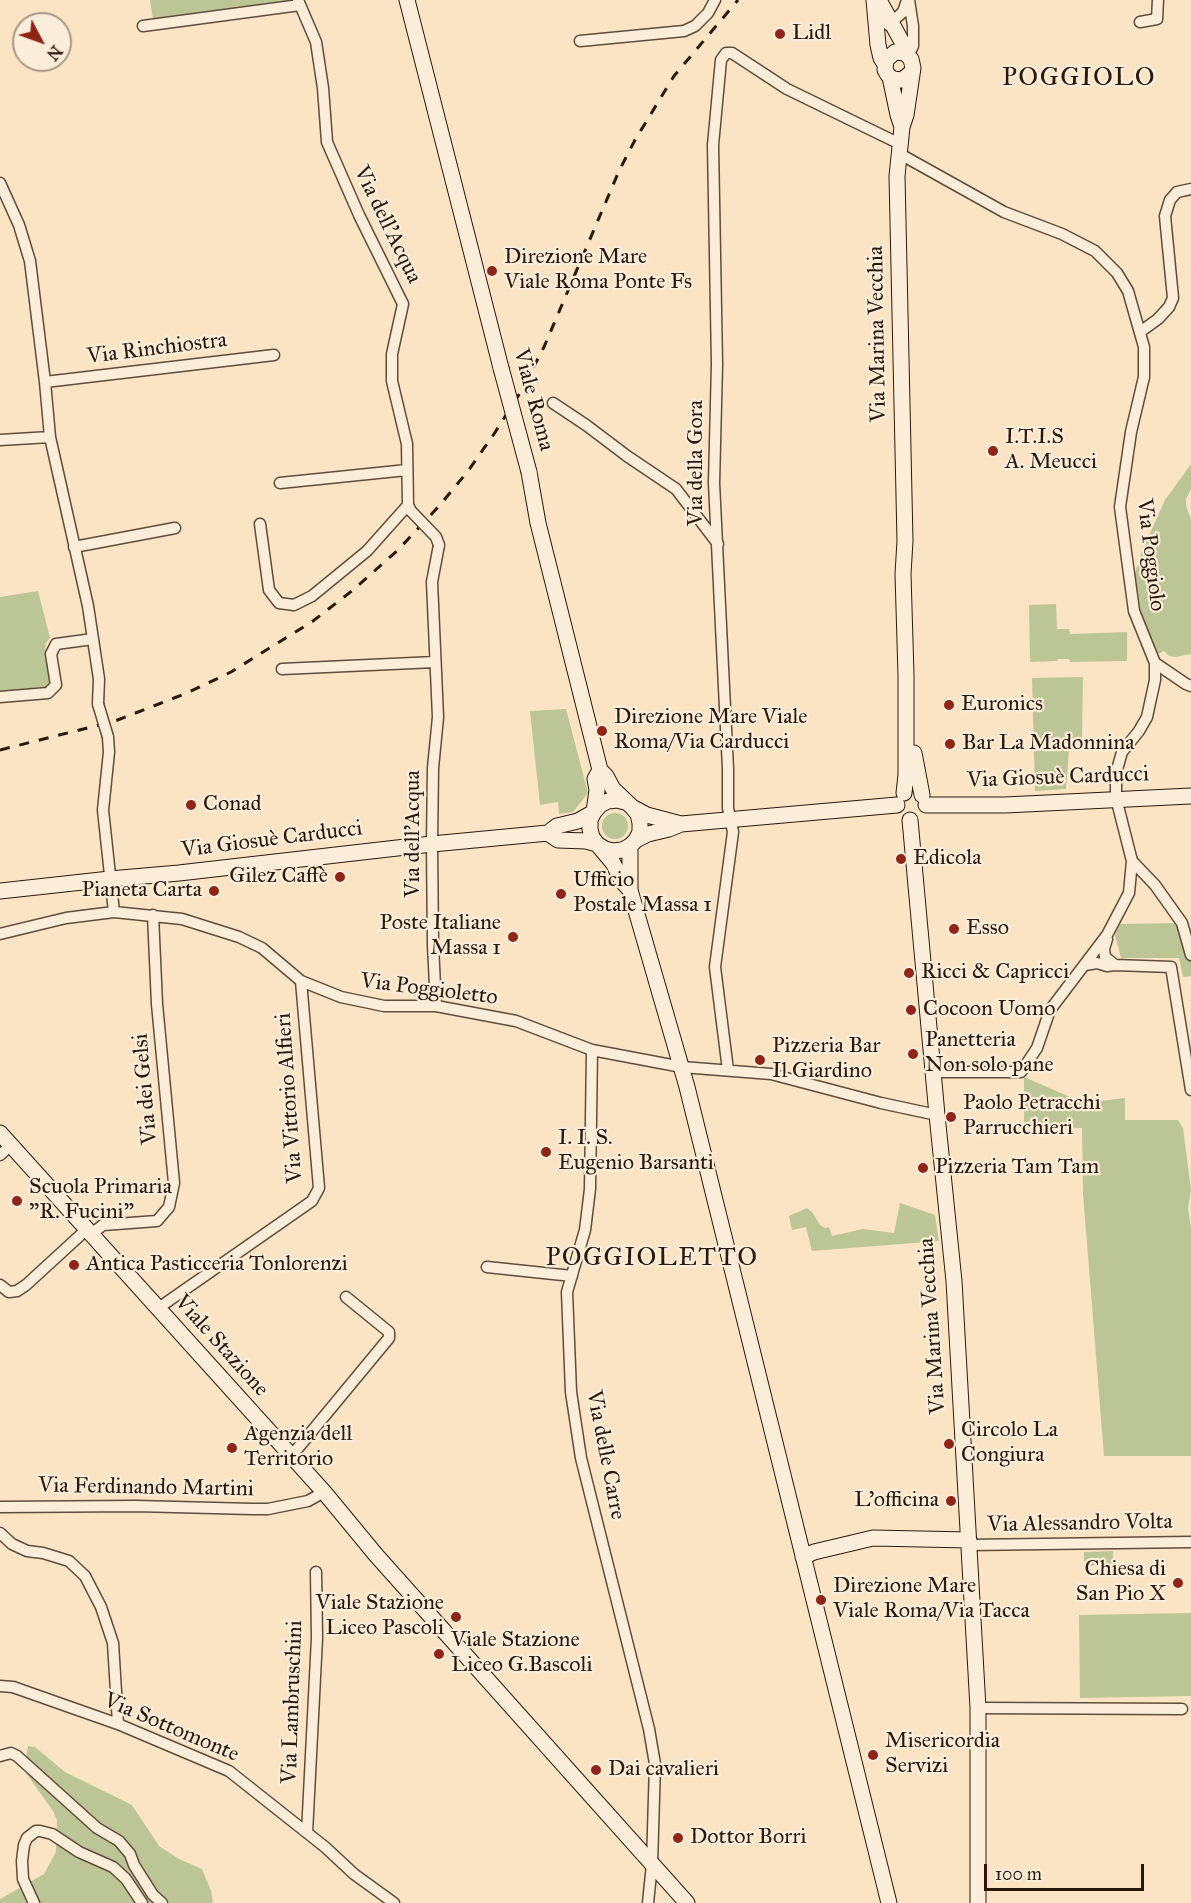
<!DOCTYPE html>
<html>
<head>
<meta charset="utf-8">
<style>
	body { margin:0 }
	#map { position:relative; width:1191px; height:1903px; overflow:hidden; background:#fbe4c4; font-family:"IM FELL Great Primer",serif }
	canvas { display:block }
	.north { position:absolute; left:12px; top:12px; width:60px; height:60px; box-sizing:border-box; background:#fcedd9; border:2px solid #a89887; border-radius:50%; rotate:131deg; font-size:16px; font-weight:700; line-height:24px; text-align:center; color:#2b190d }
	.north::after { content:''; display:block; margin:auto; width:21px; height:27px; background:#8f2418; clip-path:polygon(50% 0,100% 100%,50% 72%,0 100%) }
	.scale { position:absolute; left:984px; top:1864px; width:160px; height:27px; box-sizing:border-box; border:3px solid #2b190d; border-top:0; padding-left:8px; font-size:18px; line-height:21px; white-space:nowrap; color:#2b190d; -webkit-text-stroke:4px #fcedd9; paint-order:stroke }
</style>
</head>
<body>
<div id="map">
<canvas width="1191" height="1903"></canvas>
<div class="north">N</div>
<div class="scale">100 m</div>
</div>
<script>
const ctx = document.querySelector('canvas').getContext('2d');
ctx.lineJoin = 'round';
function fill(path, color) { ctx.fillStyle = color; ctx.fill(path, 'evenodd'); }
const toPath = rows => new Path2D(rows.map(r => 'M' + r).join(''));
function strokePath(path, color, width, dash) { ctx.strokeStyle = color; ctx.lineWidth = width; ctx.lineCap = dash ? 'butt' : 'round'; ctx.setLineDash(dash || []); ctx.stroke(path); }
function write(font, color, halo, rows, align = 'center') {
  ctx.font = font + ' "IM FELL Great Primer",serif'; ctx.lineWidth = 4.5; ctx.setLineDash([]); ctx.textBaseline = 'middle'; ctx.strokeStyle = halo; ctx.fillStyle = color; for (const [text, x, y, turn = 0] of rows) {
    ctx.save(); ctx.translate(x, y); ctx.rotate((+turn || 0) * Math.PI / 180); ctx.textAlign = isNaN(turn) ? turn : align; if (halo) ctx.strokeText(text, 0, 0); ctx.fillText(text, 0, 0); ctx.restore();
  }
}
fill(toPath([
	[150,0,289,0,289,1,153,20],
	[1191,464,1191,489,1186,499,1186,506,1191,519,1191,654,1176,657,1169,656,1164,651,1156,655,1136,602,1135,573,1142,551,1165,500],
	[38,591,50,638,46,643,45,648,48,667,52,681,46,688,0,692,0,597],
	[1056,604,1057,629,1069,629,1070,634,1127,632,1127,661,1070,662,1069,659,1058,659,1057,661,1030,662,1029,605],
	[1083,677,1082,739,1070,738,1066,789,1035,791,1032,678],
	[566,709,588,793,573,812,559,814,558,802,540,805,530,711],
	'602 826a13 13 0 1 1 26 0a13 13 0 1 1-26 0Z',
	[1182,923,1191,955,1191,976,1183,977,1179,958,1121,958,1115,935,1120,924],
	[1024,1077,1084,1103,1125,1098,1125,1120,1178,1120,1183,1128,1191,1190,1188,1208,1191,1228,1191,1456,1104,1456,1083,1193,1082,1128,1024,1127],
	[900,1203,935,1215,939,1241,812,1251,806,1227,792,1230,789,1216,807,1208,812,1212,820,1225,825,1228,829,1227,832,1236,863,1229,894,1233],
	[1113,1551,1113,1565,1084,1566,1084,1552],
	[1191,1613,1191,1696,1080,1698,1079,1615],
	[28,1746,35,1747,65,1772,132,1805,159,1846,179,1859,202,1869,211,1891,213,1903,0,1903,0,1899,44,1874,56,1852,57,1820,53,1811,24,1770]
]), '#bcc596');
const street = toPath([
	[298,0,316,42,323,88,327,142,359,215,403,304,392,354,392,381,407,444,408,505,411,511],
	[1140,22,1157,19,1158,0],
	[888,25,903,12,907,0],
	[143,26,300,5],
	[580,41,684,31,695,26,708,13,715,0],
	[908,56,913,46,913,26,909,0],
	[900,154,1004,212,1062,234,1095,251,1117,273,1128,291,1144,347,1144,377,1131,432,1120,507,1134,611,1155,663,1155,680,1147,717,1139,731,1122,752,1116,773,1116,798,1132,861,1129,893,1107,935,1050,1010,1037,1048,1021,1072,933,1072],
	[0,183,19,225,30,261,45,382,50,437,88,606,99,679,98,704],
	[1140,332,1158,319,1169,307,1173,298,1165,216,1170,200,1177,192,1191,189],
	[45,382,274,355],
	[553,403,586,425,627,456,676,489,718,544],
	[0,440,50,437],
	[280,483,407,470],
	[260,524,269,590,279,603,294,605,312,596,367,551,408,505],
	[74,547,175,528],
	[1155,663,1186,684,1191,686],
	[282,669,435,662],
	[0,697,48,693,56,685,51,654,56,644,93,639],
	[108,737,109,752,103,810,114,912],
	[1132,861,1155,885,1182,923,1191,955],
	[0,934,66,918,114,912,182,919,239,937,262,948,301,981,341,997,384,1006,436,1006,516,1021,592,1050,682,1067,771,1074,881,1103,937,1115],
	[1107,939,1104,949,1105,957,1115,965,1171,967,1191,1090],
	[1085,965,1097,963,1107,966,1115,965],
	[436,1006,433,945,432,844,433,768,438,717,432,582,439,545],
	[592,1050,590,1189,585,1230,567,1292,571,1392,581,1458,649,1729,655,1764,652,1864,648,1903],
	[728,1070,715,967,733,832,728,808,728,769,714,483,717,364,713,145,721,60,726,53,732,53,787,89,900,144],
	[0,1155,11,1145],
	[90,1235,103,1225,157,1221,169,1207,174,1183,157,1004,153,915],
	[487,1267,572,1276],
	[0,1285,9,1292,17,1291,26,1285,86,1230],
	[157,1309,312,1201,319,1188,301,981],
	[290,1456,298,1448,389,1338,389,1332,346,1297],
	[0,1507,136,1506,252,1509,268,1509,308,1501,324,1492],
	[0,1533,12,1544,27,1551,43,1553,69,1561,85,1576,101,1607,113,1643,118,1724],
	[969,1545,1191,1542],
	[0,1686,13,1687,118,1724,229,1771,325,1847,354,1874,394,1903],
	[978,1708,1182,1709],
	[0,1756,11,1753,17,1756,97,1828,119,1841,130,1854,134,1865,153,1895,162,1903],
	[307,1833,317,1638,316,1572],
	[34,1903,23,1879,22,1861,24,1845,27,1838,36,1831,40,1831,52,1834,79,1852,113,1867,126,1879,142,1903]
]);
const secondary = toPath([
	[407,0,501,368],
	[874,0,878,45,881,58,885,64],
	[879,0,902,42,905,53],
	[890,77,898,115,902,127],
	[914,753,922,795],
	[600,770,606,776,613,789,632,807,638,814,640,823,640,832,636,840,630,846,622,850,613,851,605,849,597,844,592,837,590,829,590,820,594,812,600,805,608,801,617,800,625,802],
	[904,793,906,775,906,675,903,574,905,541,897,176,902,127,906,115,913,68,911,59,905,53,895,52,886,60,885,70,888,75,893,79,902,80,912,72],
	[926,805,1005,805,1191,796],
	[632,807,647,815,681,824],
	[910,820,937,1115,954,1281,978,1708,978,1903],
	[548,833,558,840,586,841,597,844,613,863,622,881,630,890],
	[636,840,648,834,669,829,681,824,897,805],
	[630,846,630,890,687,1087,889,1903],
	[0,891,110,879,179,873,432,844,548,833,557,826,578,821,594,812,597,790,595,779,600,770,538,523,529,472],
	[0,1133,324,1492,376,1555,687,1903],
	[803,1557,814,1552,873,1538,969,1540]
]);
strokePath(street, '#5f4c3b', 13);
strokePath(secondary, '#2b190d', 17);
strokePath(street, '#fcedd9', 10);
strokePath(secondary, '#fcedd9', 15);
strokePath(toPath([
	[0,750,115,721,187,693,231,672,313,621,353,590,398,550,440,505,468,471,494,434,520,393,544,347,619,171,635,140,674,76,738,0]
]), '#2b190d', 3, [10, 10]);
const streetBridge = toPath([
	[411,511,436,537,439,545],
	[98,704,108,737]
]);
const secondaryBridge = toPath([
	[501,368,529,472]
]);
strokePath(streetBridge, '#5f4c3b', 13, []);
strokePath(secondaryBridge, '#2b190d', 17, []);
strokePath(streetBridge, '#fcedd9', 10);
strokePath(secondaryBridge, '#fcedd9', 15);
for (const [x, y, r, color] of [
	[780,34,6,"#8f2418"],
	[492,271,6,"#8f2418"],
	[993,451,6,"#8f2418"],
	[949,705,6,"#8f2418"],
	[602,731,6,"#8f2418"],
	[950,744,6,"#8f2418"],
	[191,805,6,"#8f2418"],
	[901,859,6,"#8f2418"],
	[340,877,6,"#8f2418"],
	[214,891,6,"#8f2418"],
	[561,894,6,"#8f2418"],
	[954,929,6,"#8f2418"],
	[513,937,6,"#8f2418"],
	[909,973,6,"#8f2418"],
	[911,1010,6,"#8f2418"],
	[913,1054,6,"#8f2418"],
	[760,1060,6,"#8f2418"],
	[951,1117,6,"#8f2418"],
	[546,1152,6,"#8f2418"],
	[923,1168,6,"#8f2418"],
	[17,1201,6,"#8f2418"],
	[74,1265,6,"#8f2418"],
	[949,1444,6,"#8f2418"],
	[232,1448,6,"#8f2418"],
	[951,1501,6,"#8f2418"],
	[1178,1583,6,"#8f2418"],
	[821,1600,6,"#8f2418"],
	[456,1617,6,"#8f2418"],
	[439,1654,6,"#8f2418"],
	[873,1755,6,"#8f2418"],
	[596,1770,6,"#8f2418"],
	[678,1838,6,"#8f2418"]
]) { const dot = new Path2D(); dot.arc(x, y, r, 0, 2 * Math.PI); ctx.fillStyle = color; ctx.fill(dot); strokePath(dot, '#fcedd9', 2); }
write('22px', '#2b190d', '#fcedd9', [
	["Lidl",792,34],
	["Direzione Mare",504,258],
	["Viale Roma Ponte Fs",504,283],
	["I.T.I.S",1005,438],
	["A. Meucci",1005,463],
	["Euronics",961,705],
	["Direzione Mare Viale",614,718],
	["Roma/Via Carducci",614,743],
	["Bar La Madonnina",962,744],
	["Conad",203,805],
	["Edicola",913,859],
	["Gilez Caffè",328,877,"right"],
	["Ufficio",573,881],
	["Postale Massa 1",573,906],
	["Pianeta Carta",202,891,"right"],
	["Poste Italiane",501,924,"right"],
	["Massa 1",501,949,"right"],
	["Esso",966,929],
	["Ricci & Capricci",921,973],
	["Cocoon Uomo",923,1010],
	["Panetteria",925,1041],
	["Non solo pane",925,1066],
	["Pizzeria Bar",772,1047],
	["Il Giardino",772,1072],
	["Paolo Petracchi",963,1104],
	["Parrucchieri",963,1129],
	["I. I. S.",558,1139],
	["Eugenio Barsanti",558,1164],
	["Pizzeria Tam Tam",935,1168],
	["Scuola Primaria",29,1188],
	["\"R. Fucini\"",29,1213],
	["Antica Pasticceria Tonlorenzi",86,1265],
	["Circolo La",961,1431],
	["Congiura",961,1456],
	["Agenzia dell",244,1435],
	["Territorio",244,1460],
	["L'officina",939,1501,"right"],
	["Chiesa di",1166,1570,"right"],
	["San Pio X",1166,1595,"right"],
	["Direzione Mare",833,1587],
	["Viale Roma/Via Tacca",833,1612],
	["Viale Stazione",444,1604,"right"],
	["Liceo Pascoli",444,1629,"right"],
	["Viale Stazione",451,1641],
	["Liceo G.Bascoli",451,1666],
	["Misericordia",885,1742],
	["Servizi",885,1767],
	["Dai cavalieri",608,1770],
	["Dottor Borri",690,1838]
], 'left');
write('22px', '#2b190d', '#fcedd9', [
	["Via dell'Acqua",387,225,64],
	["Via Marina Vecchia",878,334,-91],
	["Via Rinchiostra",157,349,-7],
	["Viale Roma",533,400,75],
	["Via della Gora",697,463,-90],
	["Via Poggiolo",1150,555,83],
	["Via Giosuè Carducci",1058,778,-2],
	["Via dell'Acqua",414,834,-90],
	["Via Giosuè Carducci",272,840,-7],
	["Via Poggioletto",429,990,7],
	["Via dei Gelsi",146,1089,-95],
	["Via Vittorio Alfieri",290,1098,-94],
	["Via Marina Vecchia",933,1326,-94],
	["Viale Stazione",221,1346,48],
	["Via delle Carre",605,1455,79],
	["Via Ferdinando Martini",146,1488,1],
	["Via Alessandro Volta",1080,1524,-1],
	["Via Lambruschini",293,1702,-88],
	["Via Sottomonte",171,1728,23]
]);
ctx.letterSpacing = '1.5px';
write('26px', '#2b190d', '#fcedd9', [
	["POGGIOLO",1079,79],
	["POGGIOLETTO",652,1259]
]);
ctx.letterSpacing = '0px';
</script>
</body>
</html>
